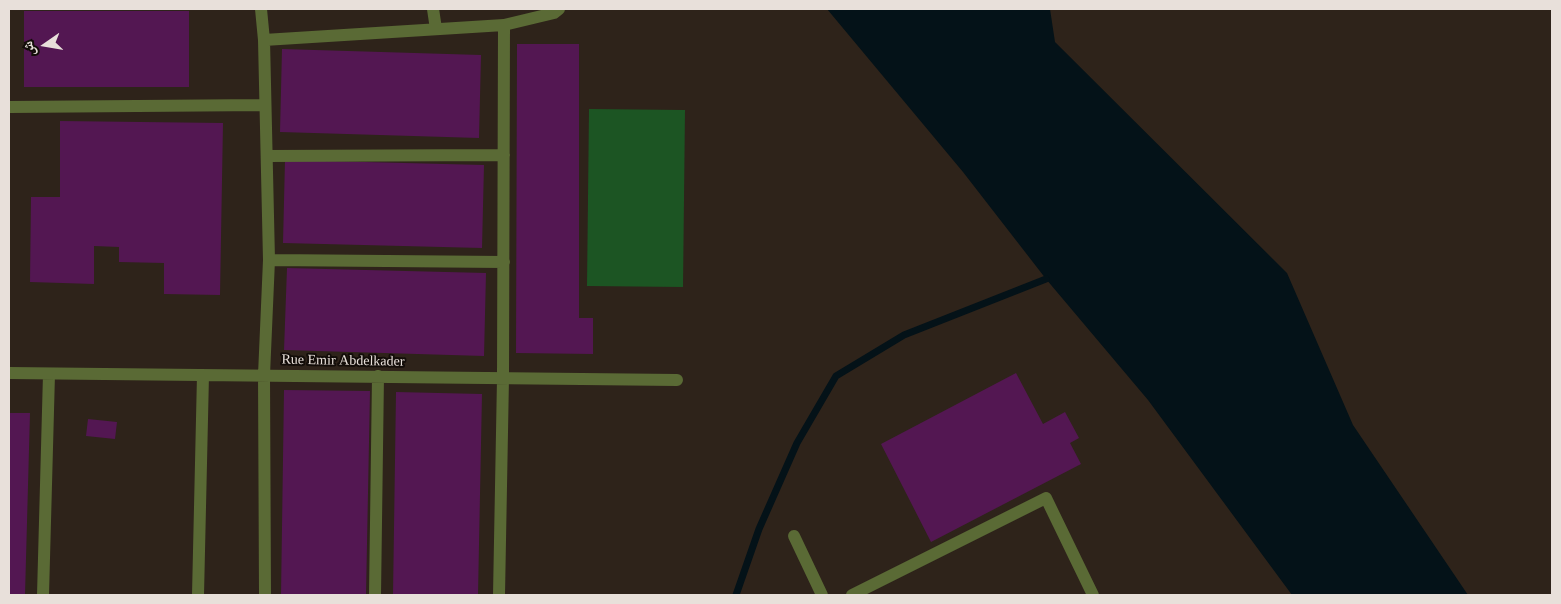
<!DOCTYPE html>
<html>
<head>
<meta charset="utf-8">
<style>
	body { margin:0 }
	#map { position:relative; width:1561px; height:604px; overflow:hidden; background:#2e231a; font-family:Georgia,"Noto Naskh Arabic",serif }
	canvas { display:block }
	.frame { position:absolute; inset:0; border:10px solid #e8e0da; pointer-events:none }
	.north { position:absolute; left:20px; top:20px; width:50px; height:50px; -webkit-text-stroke:4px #130d09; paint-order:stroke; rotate:257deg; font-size:14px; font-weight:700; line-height:20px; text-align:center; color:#e8e0da }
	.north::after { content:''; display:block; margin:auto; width:18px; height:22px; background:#e8e0da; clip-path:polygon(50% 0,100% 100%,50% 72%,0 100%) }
</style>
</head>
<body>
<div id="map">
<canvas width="1561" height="604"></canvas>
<div class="frame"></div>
<div class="north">ش</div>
</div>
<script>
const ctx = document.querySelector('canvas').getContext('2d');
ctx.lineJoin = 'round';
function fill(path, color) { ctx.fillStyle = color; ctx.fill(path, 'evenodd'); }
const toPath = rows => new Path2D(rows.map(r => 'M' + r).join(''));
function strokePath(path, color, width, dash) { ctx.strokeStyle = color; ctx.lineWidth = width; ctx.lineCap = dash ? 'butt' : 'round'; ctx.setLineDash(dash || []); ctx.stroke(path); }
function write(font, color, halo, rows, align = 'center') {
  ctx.font = font + ' Georgia,serif'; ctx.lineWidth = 4; ctx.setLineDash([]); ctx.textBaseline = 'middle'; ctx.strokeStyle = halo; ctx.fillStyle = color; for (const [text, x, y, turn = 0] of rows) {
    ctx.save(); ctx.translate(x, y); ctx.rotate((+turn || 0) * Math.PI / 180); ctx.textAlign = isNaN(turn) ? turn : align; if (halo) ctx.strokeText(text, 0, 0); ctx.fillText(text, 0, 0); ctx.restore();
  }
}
fill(toPath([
	[589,109,685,110,683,287,587,286]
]), '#1c5523');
fill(toPath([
	[827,9,1050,9,1055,42,1287,273,1353,425,1468,595,1292,595,1148,400,1046,279,963,172]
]), '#041218');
strokePath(toPath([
	[736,595,759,529,797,443,836,376,904,335,1046,279]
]), '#041218', 7);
fill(toPath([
	[24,11,189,11,189,87,24,87],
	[517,44,579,44,579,318,593,318,593,354,516,353],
	[282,49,481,55,479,138,280,132],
	[60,121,223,123,220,295,164,294,164,263,119,262,119,247,94,246,94,284,30,282,31,197,60,197],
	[285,160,484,165,482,248,283,243],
	[287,268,486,273,484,356,284,350],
	[1016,373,1043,424,1065,412,1079,438,1070,443,1081,464,931,542,881,444],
	[284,390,370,391,366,595,281,595],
	[396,392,482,394,478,595,393,595],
	[9,413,30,413,25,595,9,595],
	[88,419,117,422,115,439,86,436]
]), '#531752');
strokePath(toPath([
	[261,9,264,40,269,260,264,375,265,595],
	[433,9,436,29],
	[264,40,504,25,554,13,559,9],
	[9,107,265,105],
	[267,156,504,155],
	[269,260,504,262],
	[9,373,677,380],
	[794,536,822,595],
	[43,595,49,374],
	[198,595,203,375],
	[375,595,378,376],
	[499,595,503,378,504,25],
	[852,595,1046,498,1093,595]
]), '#5a6a35', 12);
write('14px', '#e8e0da', '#130d09', [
	["Rue Emir Abdelkader",343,361,1]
]);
</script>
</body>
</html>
